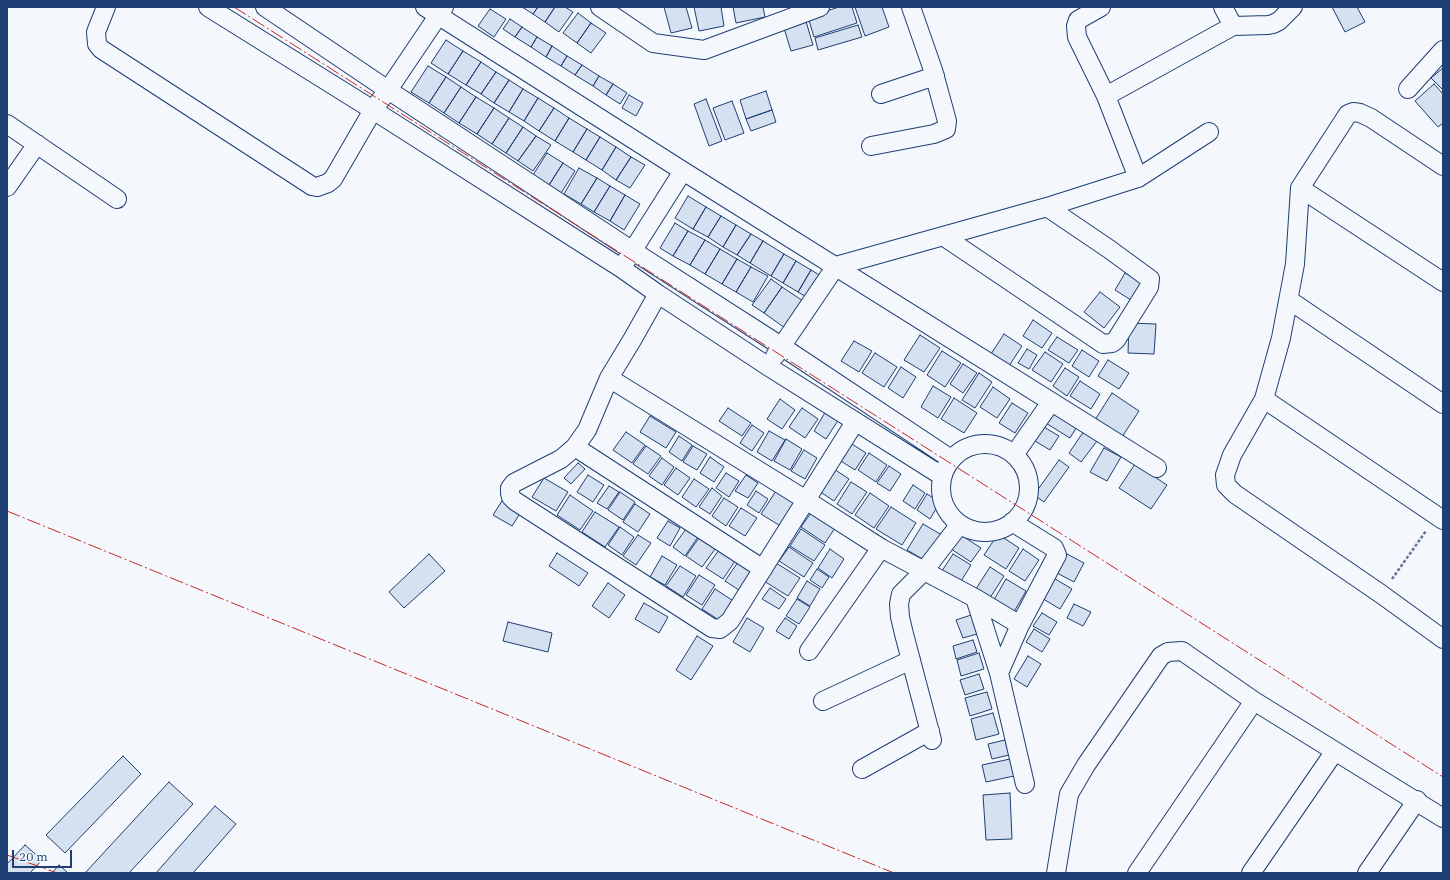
<!DOCTYPE html>
<html>
<head>
<meta charset="utf-8">
<style>
	body { margin:0 }
	#map { position:relative; width:1450px; height:880px; overflow:hidden; background:#f4f7fb; font-family:"IBM Plex Serif",serif }
	canvas { display:block }
	.frame { position:absolute; inset:0; border:8px solid #1d3f73; pointer-events:none }
	.scale { position:absolute; left:12px; top:850px; width:60px; height:18px; box-sizing:border-box; border:2px solid #1d3f73; border-top:0; padding-left:5px; font-size:12px; line-height:14px; white-space:nowrap; color:#1d3f73; -webkit-text-stroke:3px #f4f7fb; paint-order:stroke }
</style>
</head>
<body>
<div id="map">
<canvas width="1450" height="880"></canvas>
<div class="frame"></div>
<div class="scale">20 m</div>
</div>
<script>
const ctx = document.querySelector('canvas').getContext('2d');
ctx.lineJoin = 'round';
function fill(path, color) { ctx.fillStyle = color; ctx.fill(path, 'evenodd'); }
const toPath = rows => new Path2D(rows.map(r => 'M' + r).join(''));
function strokePath(path, color, width, dash) { ctx.strokeStyle = color; ctx.lineWidth = width; ctx.lineCap = dash ? 'butt' : 'round'; ctx.setLineDash(dash || []); ctx.stroke(path); }
const building = toPath([
	[522,7,538,7,533,14,522,7],
	[538,7,555,7,545,22,533,14,538,7],
	[555,7,565,7,573,12,559,32,545,22,555,7],
	[664,7,686,7,692,28,671,33,664,7],
	[694,7,721,7,724,26,699,31,694,7],
	[733,7,763,7,765,17,736,23,733,7],
	[839,7,852,7,857,23,814,37,808,17,839,7],
	[855,7,882,7,889,27,865,36,855,7],
	[1332,7,1357,7,1365,22,1345,32,1332,7],
	[490,9,506,19,494,37,478,26,490,9],
	[578,13,591,23,577,43,563,33,578,13],
	[805,18,813,45,791,51,783,25,805,18],
	[510,19,522,27,515,37,503,29,510,19],
	[591,23,606,33,591,53,577,43,591,23],
	[858,25,862,37,818,50,815,38,858,25],
	[522,27,537,37,531,47,515,37,522,27],
	[537,37,552,46,546,57,531,47,537,37],
	[446,40,463,51,448,74,431,63,446,40],
	[552,46,567,56,561,66,546,57,552,46],
	[463,51,481,62,466,85,448,74,463,51],
	[567,56,582,65,575,75,561,66,567,56],
	[481,62,496,72,481,94,466,85,481,62],
	[582,65,599,76,593,86,575,75,582,65],
	[428,66,446,77,429,103,411,92,428,66],
	[1443,68,1443,90,1431,78,1443,68],
	[496,72,509,80,494,103,481,94,496,72],
	[599,76,613,84,606,95,593,86,599,76],
	[446,77,461,87,444,113,429,103,446,77],
	[509,80,523,89,509,112,494,103,509,80],
	[613,84,627,93,620,104,606,95,613,84],
	[1434,84,1443,94,1443,123,1438,127,1415,101,1434,84],
	[461,87,476,97,459,123,444,113,461,87],
	[523,89,538,98,524,121,509,112,523,89],
	[766,91,772,110,746,119,740,100,766,91],
	[629,95,643,103,636,116,622,108,629,95],
	[476,97,494,108,477,134,459,123,476,97],
	[538,98,554,108,539,131,524,121,538,98],
	[706,99,722,141,709,146,694,104,706,99],
	[732,101,744,133,725,140,713,108,732,101],
	[494,108,509,118,492,144,477,134,494,108],
	[554,108,569,118,555,141,539,131,554,108],
	[772,110,776,122,751,131,746,119,772,110],
	[509,118,523,127,506,153,492,144,509,118],
	[569,118,587,129,573,152,555,141,569,118],
	[523,127,536,136,518,161,506,153,523,127],
	[587,129,600,137,586,160,573,152,587,129],
	[536,136,551,145,533,171,518,161,536,136],
	[600,137,616,147,602,170,586,160,600,137],
	[616,147,631,157,616,180,602,170,616,147],
	[547,153,563,163,549,185,533,175,547,153],
	[631,157,645,165,630,188,616,180,631,157],
	[563,163,575,171,561,193,549,185,563,163],
	[579,168,597,178,581,204,564,194,579,168],
	[597,178,610,186,594,212,581,204,597,178],
	[610,186,625,195,610,221,594,212,610,186],
	[625,195,640,204,624,230,610,221,625,195],
	[688,196,706,207,693,229,675,218,688,196],
	[706,207,721,216,708,237,693,229,706,207],
	[721,216,736,225,723,247,708,237,721,216],
	[675,223,688,231,673,256,660,248,675,223],
	[736,225,751,234,737,255,723,247,736,225],
	[688,231,705,240,690,265,673,256,688,231],
	[751,234,763,241,750,263,737,255,751,234],
	[705,240,720,249,705,274,690,265,705,240],
	[763,241,784,254,771,276,750,263,763,241],
	[720,249,737,259,722,284,705,274,720,249],
	[784,254,796,261,783,283,771,276,784,254],
	[737,259,751,267,736,292,722,284,737,259],
	[796,261,811,270,798,292,783,283,796,261],
	[751,267,768,276,753,302,736,292,751,267],
	[811,270,821,276,808,298,798,292,811,270],
	[1125,273,1145,284,1134,302,1115,290,1125,273],
	[771,279,782,287,764,313,752,305,771,279],
	[782,287,803,301,785,328,764,313,782,287],
	[1100,292,1120,307,1104,328,1084,312,1100,292],
	[1033,320,1052,333,1042,348,1023,336,1033,320],
	[1129,323,1156,324,1154,354,1128,353,1129,323],
	[1004,334,1022,346,1009,366,991,354,1004,334],
	[920,335,940,348,924,372,904,360,920,335],
	[1057,337,1078,350,1069,363,1048,350,1057,337],
	[854,341,872,351,859,372,841,361,854,341],
	[1027,349,1037,355,1029,369,1018,363,1027,349],
	[1082,350,1099,361,1089,377,1072,366,1082,350],
	[942,351,961,363,945,387,927,375,942,351],
	[1045,352,1063,364,1051,382,1032,370,1045,352],
	[875,353,897,367,884,387,862,373,875,353],
	[1108,360,1129,373,1119,389,1098,376,1108,360],
	[963,364,977,373,963,393,950,384,963,364],
	[901,367,916,377,903,398,888,388,901,367],
	[1065,368,1079,377,1067,396,1053,386,1065,368],
	[979,373,992,382,975,408,962,400,979,373],
	[1080,381,1100,394,1091,409,1070,396,1080,381],
	[933,386,951,397,938,418,921,407,933,386],
	[993,387,1010,399,997,418,980,407,993,387],
	[1112,393,1139,411,1122,437,1095,420,1112,393],
	[954,398,977,413,964,433,941,419,954,398],
	[780,399,795,410,782,429,767,419,780,399],
	[1012,403,1028,413,1015,433,999,423,1012,403],
	[728,408,751,423,742,436,719,421,728,408],
	[802,408,818,419,805,438,789,427,802,408],
	[1052,409,1078,425,1070,438,1044,422,1052,409],
	[826,411,839,419,826,439,814,431,826,411],
	[650,416,676,432,666,448,640,432,650,416],
	[752,425,764,433,752,451,740,443,752,425],
	[1044,427,1059,436,1050,450,1035,441,1044,427],
	[769,431,785,440,772,461,757,452,769,431],
	[1084,431,1097,441,1081,462,1069,453,1084,431],
	[626,432,645,445,632,463,613,450,626,432],
	[679,436,692,445,682,461,669,452,679,436],
	[786,439,802,449,790,470,774,461,786,439],
	[852,444,866,453,855,470,841,461,852,444],
	[646,446,661,456,648,474,633,464,646,446],
	[693,446,707,454,697,470,683,462,693,446],
	[1104,448,1121,457,1107,481,1090,472,1104,448],
	[804,450,817,458,805,479,791,471,804,450],
	[869,453,887,465,876,482,858,470,869,453],
	[710,457,724,467,714,482,700,473,710,457],
	[662,458,674,467,662,485,649,476,662,458],
	[1059,460,1069,467,1044,502,1034,495,1059,460],
	[578,463,585,469,571,484,564,478,578,463],
	[1135,464,1167,485,1151,509,1119,488,1135,464],
	[889,466,901,474,890,491,877,483,889,466],
	[676,468,690,478,678,495,664,485,676,468],
	[834,469,849,479,834,501,819,491,834,469],
	[726,473,739,481,729,497,716,488,726,473],
	[588,475,604,485,593,502,577,492,588,475],
	[746,475,758,483,748,498,735,491,746,475],
	[544,478,568,492,556,511,532,497,544,478],
	[694,479,709,489,696,507,682,497,694,479],
	[851,482,867,492,852,514,837,504,851,482],
	[913,485,925,493,915,509,903,501,913,485],
	[609,486,619,492,607,509,597,503,609,486],
	[712,488,722,496,710,514,699,507,712,488],
	[778,488,798,500,782,527,761,514,778,488],
	[756,491,768,499,759,513,747,505,756,491],
	[620,492,635,502,623,520,608,510,620,492],
	[870,493,889,506,874,528,855,515,870,493],
	[927,494,940,502,930,519,917,510,927,494],
	[570,495,593,511,580,530,557,515,570,495],
	[724,498,738,507,726,526,712,516,724,498],
	[502,501,521,512,512,526,493,515,502,501],
	[635,504,650,514,638,532,623,522,635,504],
	[891,507,916,523,902,545,876,529,891,507],
	[741,508,757,518,745,536,729,526,741,508],
	[813,510,837,525,825,543,801,527,813,510],
	[595,512,619,527,605,547,582,532,595,512],
	[668,521,680,528,670,546,657,538,668,521],
	[923,524,942,535,926,561,907,550,923,524],
	[620,527,634,537,622,555,608,545,620,527],
	[686,529,698,537,685,556,673,547,686,529],
	[801,529,825,545,814,561,790,546,801,529],
	[998,534,1019,548,1006,569,984,555,998,534],
	[638,535,651,543,636,565,623,556,638,535],
	[961,535,981,548,971,562,951,549,961,535],
	[699,538,715,549,702,567,686,556,699,538],
	[789,547,813,563,804,577,779,561,789,547],
	[830,549,844,559,832,578,818,568,830,549],
	[1023,549,1039,560,1025,581,1009,571,1023,549],
	[719,550,735,561,723,579,706,568,719,550],
	[557,553,588,573,579,586,549,566,557,553],
	[429,554,445,571,404,608,389,592,429,554],
	[953,554,971,565,958,586,940,574,953,554],
	[1067,554,1084,563,1074,582,1057,573,1067,554],
	[662,556,677,565,665,585,650,577,662,556],
	[738,562,755,574,742,592,725,581,738,562],
	[776,563,800,578,788,596,764,581,776,563],
	[680,566,696,576,683,597,666,586,680,566],
	[990,567,1004,576,988,601,974,592,990,567],
	[817,569,829,577,822,588,810,580,817,569],
	[699,575,715,585,702,605,686,595,699,575],
	[1052,577,1072,589,1060,609,1040,597,1052,577],
	[1006,579,1026,591,1011,617,991,605,1006,579],
	[807,581,820,589,810,606,797,598,807,581],
	[608,583,625,595,609,618,592,606,608,583],
	[770,588,786,599,779,609,762,599,770,588],
	[715,589,735,602,722,622,702,609,715,589],
	[797,599,810,607,799,624,786,616,797,599],
	[644,603,668,617,659,633,635,619,644,603],
	[1074,604,1091,612,1083,626,1067,618,1074,604],
	[1042,613,1057,622,1049,635,1033,626,1042,613],
	[971,615,977,634,963,638,956,620,971,615],
	[747,618,764,628,750,652,733,642,747,618],
	[785,618,797,626,789,639,776,631,785,618],
	[508,622,552,633,548,652,503,641,508,622],
	[1034,629,1050,639,1042,652,1026,642,1034,629],
	[697,636,713,646,691,680,676,670,697,636],
	[973,640,977,652,956,659,953,646,973,640],
	[979,653,984,669,961,676,957,660,979,653],
	[1028,656,1041,664,1027,687,1014,679,1028,656],
	[979,674,984,689,965,695,960,680,979,674],
	[987,692,992,709,970,716,965,698,987,692],
	[993,713,999,734,976,740,971,719,993,713],
	[1005,740,1009,755,992,759,988,744,1005,740],
	[123,756,141,774,65,853,46,835,123,756],
	[1010,759,1014,776,986,782,982,765,1010,759],
	[169,782,193,804,129,873,85,873,169,782],
	[1010,793,1012,839,986,840,983,795,1010,793],
	[215,806,236,824,193,873,156,873,215,806],
	[25,845,42,860,30,873,7,873,7,864,25,845],
	[59,865,68,873,52,873,59,865]
]);
fill(building, '#d5e0f0');
strokePath(building, '#1d3f73', 1);
const street = toPath([
	[106,7,96,32,97,44,101,49,312,186,317,187,328,183,333,179,373,110,388,90,444,7],
	[208,7,373,110,621,268,658,294,769,367,942,476],
	[265,7,388,90,633,251,781,346,951,459],
	[425,7,683,171,1157,468],
	[600,7,653,43,704,50,820,7],
	[1101,7,1078,20,1076,26,1077,37,1106,96,1138,178],
	[1223,7,1233,26],
	[1408,89,1443,50],
	[881,94,935,76],
	[1106,96,1233,26,1268,25,1273,24,1279,21,1293,7],
	[7,124,117,199],
	[871,146,934,134,946,129,947,121,933,70,911,7],
	[1443,166,1371,118,1360,113,1353,112,1348,114,1300,188,1295,264,1281,338,1264,399,1232,455,1225,475,1226,485,1235,494,1381,594,1443,639],
	[7,187,37,144],
	[1300,188,1443,282],
	[943,236,1103,344,1112,343,1116,340,1149,287,1150,279,1109,249,1047,207],
	[626,261,683,171],
	[658,294,632,340,609,378,587,430,575,447,561,459,514,483,510,488,510,493,511,497,515,501,712,628,720,629,730,621,855,422],
	[1289,300,1443,404],
	[775,356,836,266,1047,207,1119,184,1138,178,1209,132],
	[609,378,806,500,881,548,975,598,1020,625],
	[1264,399,1443,520],
	'941 488a44 44 0 1 1 88 0a44 44 0 1 1-88 0Z',
	[575,447,763,569],
	[1014,455,1051,402],
	[975,598,999,673,1025,784],
	[809,651,881,548],
	[999,673,1020,625,1057,555,1054,548,1012,522],
	[823,701,911,660],
	[932,740,904,634,900,617,899,604,901,594,924,571,960,524],
	[862,769,930,731],
	[1056,873,1069,794,1086,765,1161,656,1168,652,1182,651,1254,701,1443,818],
	[1137,873,1254,701],
	[1251,873,1335,751],
	[1367,873,1417,800]
]);
strokePath(street, '#1d3f73', 20);
strokePath(toPath([
	[1392,579,1426,531]
]), '#5e769c', 2.5, [3, 2]);
strokePath(street, '#f4f7fb', 18);
strokePath(toPath([
	[234,7,1443,777],
	[7,511,894,873],
	[7,855,57,873]
]), '#c62828', 1, [14, 3, 2, 3]);
</script>
</body>
</html>
